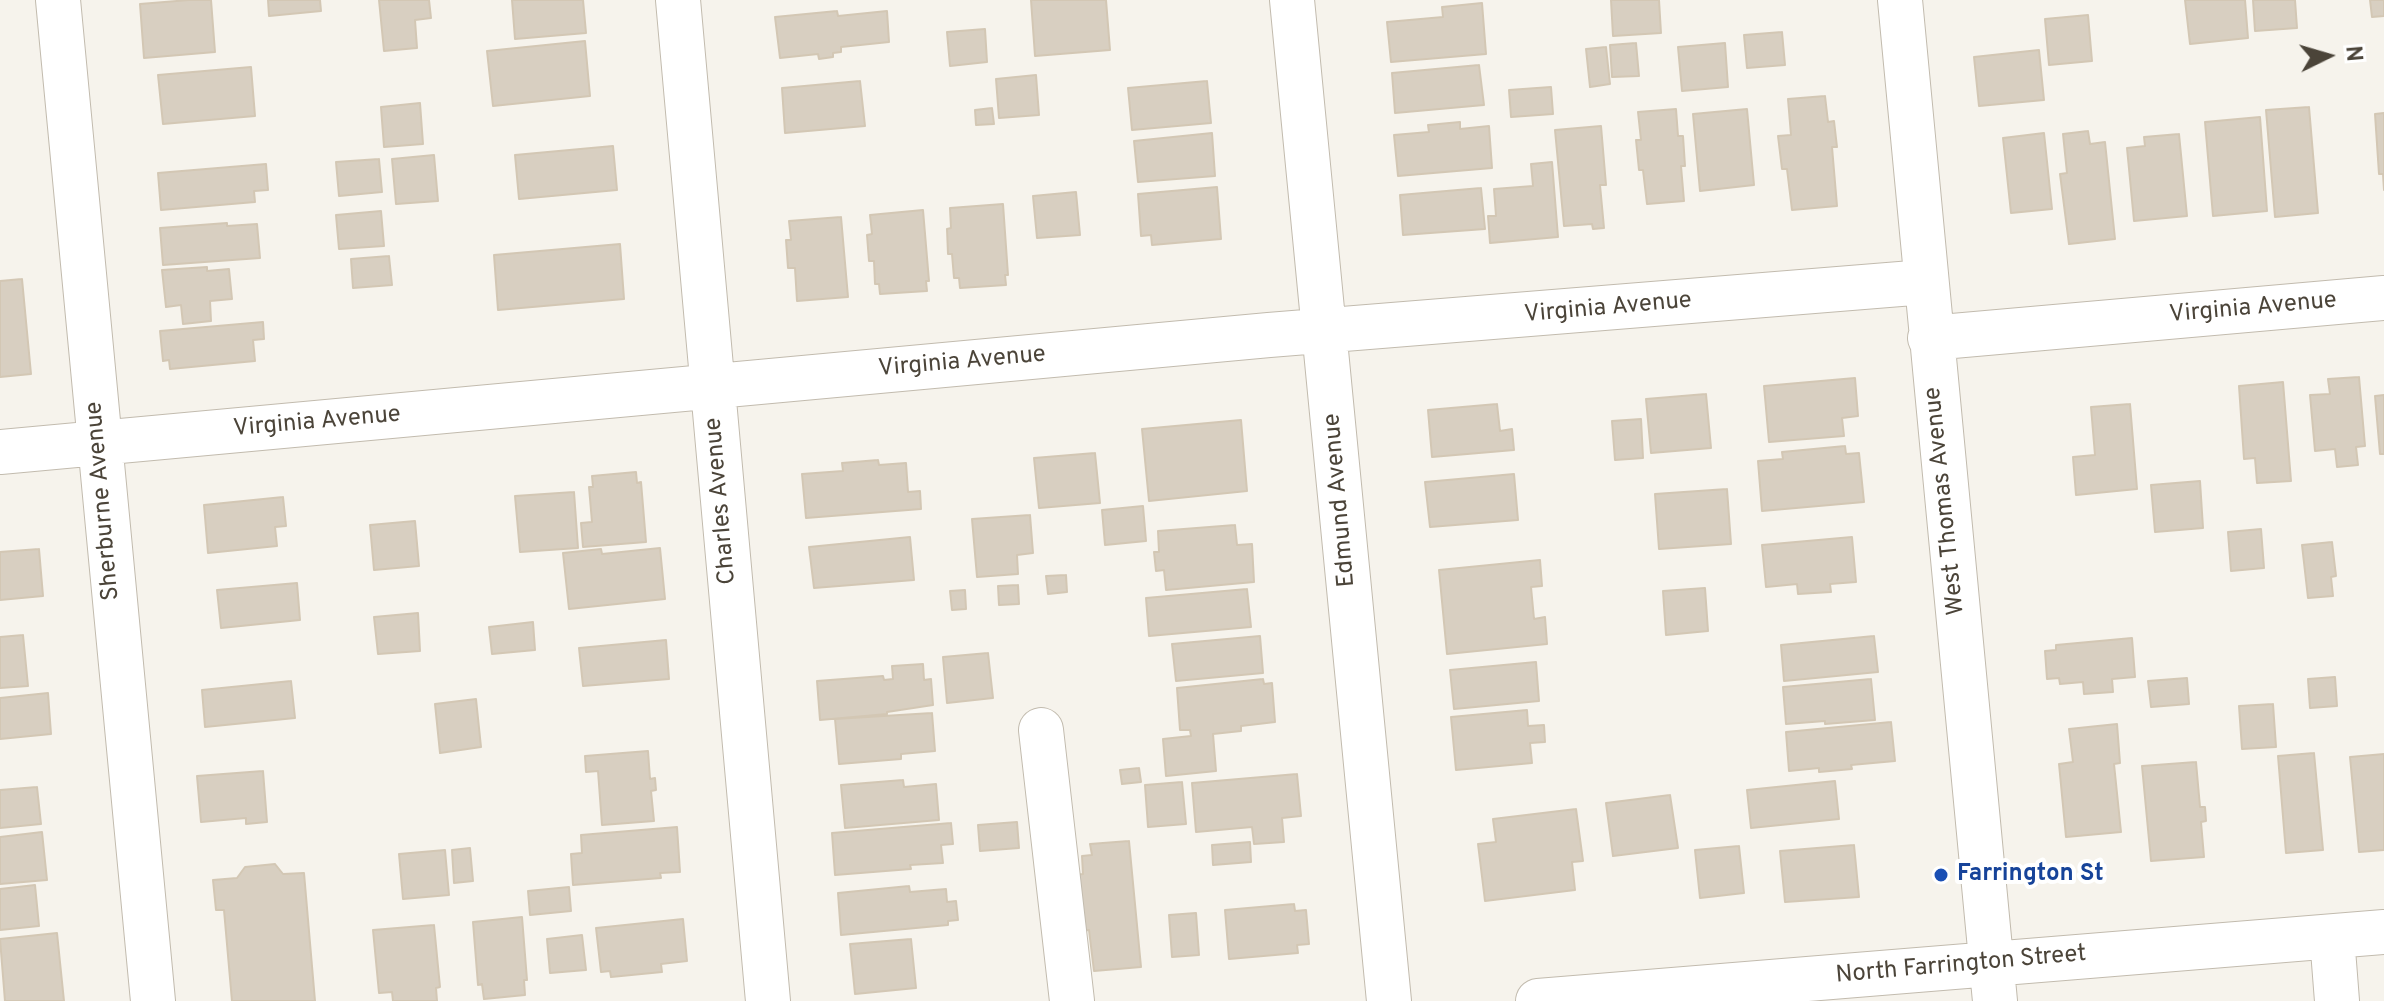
<!DOCTYPE html>
<html>
<head>
<meta charset="utf-8">
<style>
	body { margin:0 }
	#map { position:relative; width:2384px; height:1001px; overflow:hidden; background:#f6f3ec; font-family:Overpass,sans-serif }
	canvas { display:block }
	.north { position:absolute; left:2288px; top:16px; width:80px; height:80px; -webkit-text-stroke:6px #fff; paint-order:stroke; rotate:85deg; font-size:22px; font-weight:700; line-height:32px; text-align:center; color:#4b4439 }
	.north::after { content:''; display:block; margin:auto; width:28px; height:36px; background:#4b4439; clip-path:polygon(50% 0,100% 100%,50% 72%,0 100%) }
</style>
</head>
<body>
<div id="map">
<canvas width="2384" height="1001"></canvas>
<div class="north">N</div>
</div>
<script>
const ctx = document.querySelector('canvas').getContext('2d');
ctx.lineJoin = 'round';
function fill(path, color) { ctx.fillStyle = color; ctx.fill(path, 'evenodd'); }
const toPath = rows => new Path2D(rows.map(r => 'M' + r).join(''));
function strokePath(path, color, width, dash) { ctx.strokeStyle = color; ctx.lineWidth = width; ctx.lineCap = dash ? 'butt' : 'round'; ctx.setLineDash(dash || []); ctx.stroke(path); }
function write(font, color, halo, rows, align = 'center') {
  ctx.font = font + ' Overpass,sans-serif'; ctx.lineWidth = 8; ctx.setLineDash([]); ctx.textBaseline = 'middle'; ctx.strokeStyle = halo; ctx.fillStyle = color; for (const [text, x, y, turn = 0] of rows) {
    ctx.save(); ctx.translate(x, y); ctx.rotate((+turn || 0) * Math.PI / 180); ctx.textAlign = isNaN(turn) ? turn : align; if (halo) ctx.strokeText(text, 0, 0); ctx.fillText(text, 0, 0); ctx.restore();
  }
}
const building = toPath([
	[189,0,211,0,215,52,144,58,140,4,189,0],
	[268,0,320,0,321,11,269,16,268,0],
	[379,0,429,0,431,18,415,20,417,48,384,51,379,0],
	[512,0,583,0,586,33,515,39,512,0],
	[1031,0,1106,0,1110,50,1035,56,1031,0],
	[1611,0,1659,0,1661,33,1613,36,1611,0],
	[2185,0,2245,0,2248,38,2190,44,2185,0],
	[2253,0,2295,0,2297,28,2255,31,2253,0],
	[2370,0,2384,0,2384,16,2372,17,2370,0],
	[1482,3,1486,54,1391,62,1387,22,1443,17,1442,7,1482,3],
	[837,11,838,16,887,11,889,42,841,47,841,52,833,53,833,57,819,59,818,54,780,58,775,17,837,11],
	[2088,15,2092,61,2049,65,2045,19,2088,15],
	[985,29,987,62,950,66,947,32,985,29],
	[1782,32,1785,65,1747,68,1744,35,1782,32],
	[585,41,590,96,493,106,487,51,585,41],
	[1636,43,1639,76,1612,77,1610,45,1636,43],
	[1725,43,1728,87,1682,91,1678,47,1725,43],
	[1606,47,1610,84,1590,87,1586,49,1606,47],
	[2039,50,2044,100,1979,106,1974,57,2039,50],
	[1479,65,1484,105,1395,113,1392,73,1479,65],
	[251,67,255,116,163,124,158,75,251,67],
	[1036,75,1039,115,999,118,996,79,1036,75],
	[860,81,865,126,785,133,782,88,860,81],
	[1207,81,1211,123,1132,130,1128,88,1207,81],
	[1551,87,1553,114,1511,117,1509,90,1551,87],
	[1825,96,1828,122,1834,121,1837,147,1832,147,1837,206,1792,210,1787,169,1782,169,1778,136,1791,135,1788,99,1825,96],
	[420,103,423,144,384,147,381,107,420,103],
	[2309,107,2318,213,2275,217,2266,110,2309,107],
	[992,108,994,124,976,125,975,110,992,108],
	[1676,109,1678,136,1683,136,1685,166,1681,166,1684,201,1647,204,1643,170,1639,170,1636,140,1641,140,1638,112,1676,109],
	[1747,109,1754,185,1700,191,1693,114,1747,109],
	[2384,113,2384,190,2383,174,2379,174,2375,114,2384,113],
	[2260,117,2267,211,2213,216,2205,122,2260,117],
	[1460,122,1460,129,1489,126,1492,168,1398,176,1394,135,1429,132,1428,125,1460,122],
	[1601,126,1606,185,1600,185,1604,228,1593,229,1592,224,1564,226,1555,130,1601,126],
	[2088,131,2090,144,2105,142,2115,239,2069,244,2060,174,2067,173,2063,134,2088,131],
	[1212,133,1215,176,1138,182,1134,141,1212,133],
	[2044,133,2052,209,2011,213,2003,138,2044,133],
	[2179,134,2187,216,2134,221,2127,148,2145,146,2144,137,2179,134],
	[613,146,617,190,519,199,515,155,613,146],
	[434,155,438,201,396,204,392,159,434,155],
	[379,159,382,192,339,196,336,162,379,159],
	[1552,162,1558,237,1490,243,1488,216,1496,216,1494,189,1533,186,1531,164,1552,162],
	[266,164,268,190,254,191,255,202,161,210,158,173,266,164],
	[1217,187,1221,239,1152,245,1151,235,1141,236,1138,194,1217,187],
	[1481,188,1485,229,1403,235,1400,195,1481,188],
	[1076,192,1080,235,1037,238,1033,196,1076,192],
	[1003,204,1008,275,1005,275,1006,285,960,288,959,278,954,278,952,254,948,254,947,229,951,228,950,208,1003,204],
	[923,210,929,281,926,281,927,291,880,294,879,284,875,284,874,261,869,261,867,235,872,234,870,215,923,210],
	[381,211,384,246,339,249,336,215,381,211],
	[841,217,848,297,797,301,795,268,788,268,786,240,791,240,789,221,841,217],
	[227,223,227,226,257,224,260,258,163,265,160,228,227,223],
	[620,244,624,299,498,310,494,255,620,244],
	[389,256,392,285,353,288,351,259,389,256],
	[207,267,207,271,229,269,232,299,210,301,211,321,183,324,181,305,166,307,162,270,207,267],
	[22,279,31,374,0,377,0,281,22,279],
	[263,322,264,339,253,340,255,361,170,369,169,360,163,361,160,331,263,322],
	[2359,377,2365,446,2356,447,2358,465,2337,467,2335,449,2315,451,2310,395,2330,394,2328,379,2359,377],
	[1855,378,1858,416,1842,418,1844,436,1769,442,1764,386,1855,378],
	[2283,382,2291,481,2257,483,2255,458,2244,459,2239,386,2283,382],
	[1706,394,1711,448,1651,453,1646,399,1706,394],
	[2384,395,2384,454,2380,454,2375,396,2384,395],
	[1497,404,1500,431,1512,429,1514,450,1432,457,1428,410,1497,404],
	[2130,404,2137,489,2076,495,2073,457,2095,455,2091,407,2130,404],
	[1641,419,1643,458,1615,460,1612,421,1641,419],
	[1241,420,1247,491,1149,501,1142,429,1241,420],
	[1845,446,1846,454,1859,453,1864,502,1762,511,1758,461,1783,459,1782,452,1845,446],
	[1095,453,1100,503,1039,508,1034,458,1095,453],
	[878,460,879,465,906,463,908,492,920,491,921,509,806,518,802,474,843,471,842,463,878,460],
	[636,472,637,483,641,482,646,542,583,547,581,523,592,522,589,487,593,487,592,476,636,472],
	[1514,474,1518,520,1430,527,1425,482,1514,474],
	[2200,481,2203,528,2155,532,2151,485,2200,481],
	[1727,489,1731,544,1659,549,1655,494,1727,489],
	[574,492,578,548,520,552,515,496,574,492],
	[283,497,286,526,275,527,277,546,208,553,204,505,283,497],
	[1143,506,1146,541,1105,545,1102,510,1143,506],
	[1030,515,1033,553,1017,555,1018,574,977,577,972,519,1030,515],
	[415,521,419,566,374,570,370,525,415,521],
	[1235,525,1237,545,1252,544,1254,582,1166,590,1164,570,1156,571,1154,552,1159,552,1158,531,1235,525],
	[2261,529,2264,568,2231,571,2228,532,2261,529],
	[910,537,914,580,814,588,809,547,910,537],
	[1852,537,1856,582,1830,584,1831,592,1798,594,1797,584,1766,587,1762,545,1852,537],
	[2332,542,2336,576,2331,577,2333,596,2308,598,2302,545,2332,542],
	[660,548,665,599,569,609,563,553,601,549,602,554,660,548],
	[39,549,43,596,0,600,0,552,39,549],
	[1540,560,1542,586,1531,587,1534,619,1545,617,1547,644,1447,654,1439,570,1540,560],
	[1066,575,1067,592,1048,594,1046,576,1066,575],
	[297,583,300,620,221,628,217,590,297,583],
	[1018,585,1019,604,999,605,998,586,1018,585],
	[1705,588,1708,631,1666,635,1663,591,1705,588],
	[1247,589,1251,627,1149,636,1146,598,1247,589],
	[965,590,966,609,952,610,950,591,965,590],
	[418,613,420,651,378,654,374,617,418,613],
	[533,622,535,650,492,654,489,627,533,622],
	[23,635,28,686,0,688,0,637,23,635],
	[1260,636,1263,673,1176,681,1172,644,1260,636],
	[1874,636,1878,672,1784,681,1781,645,1874,636],
	[2132,638,2135,677,2112,679,2113,692,2084,694,2083,682,2060,684,2059,678,2047,679,2045,651,2056,650,2056,645,2132,638],
	[666,640,669,679,583,686,579,648,666,640],
	[988,653,993,698,947,703,943,657,988,653],
	[1536,662,1539,701,1454,709,1450,670,1536,662],
	[923,664,924,680,931,679,933,705,887,712,887,714,820,720,817,681,883,676,884,680,893,679,892,666,923,664],
	[2335,677,2337,706,2310,708,2308,679,2335,677],
	[2187,678,2189,704,2151,707,2148,681,2187,678],
	[1263,679,1264,684,1272,683,1275,722,1241,726,1241,731,1213,734,1216,771,1166,776,1163,739,1191,736,1190,730,1180,730,1177,688,1263,679],
	[1871,679,1875,720,1825,724,1825,721,1786,724,1783,687,1871,679],
	[291,681,295,718,205,727,202,690,291,681],
	[48,693,51,734,0,739,0,698,48,693],
	[476,699,481,747,440,753,435,704,476,699],
	[2273,704,2276,747,2242,749,2239,706,2273,704],
	[1527,710,1528,726,1544,725,1545,742,1530,743,1532,763,1456,770,1451,717,1527,710],
	[932,713,935,751,901,754,901,759,839,764,835,719,932,713],
	[1891,722,1895,761,1851,765,1852,769,1819,772,1819,768,1789,771,1786,732,1891,722],
	[2117,724,2120,763,2114,764,2121,832,2066,837,2059,764,2073,762,2069,729,2117,724],
	[648,751,650,779,655,778,656,790,651,791,654,821,602,825,598,771,586,772,585,756,648,751],
	[2314,753,2323,850,2286,853,2278,756,2314,753],
	[2384,754,2384,850,2359,852,2350,757,2384,754],
	[2196,762,2200,807,2205,807,2206,821,2201,822,2204,857,2151,861,2142,766,2196,762],
	[1139,768,1141,782,1122,784,1120,770,1139,768],
	[263,771,267,822,246,824,246,818,201,822,197,776,263,771],
	[1297,774,1301,816,1282,818,1284,842,1254,844,1252,827,1196,832,1192,783,1297,774],
	[903,780,904,787,936,784,939,820,845,828,841,785,903,780],
	[1835,781,1839,819,1751,828,1747,790,1835,781],
	[1182,782,1186,824,1148,827,1145,785,1182,782],
	[37,787,41,824,0,828,0,790,37,787],
	[1670,795,1678,848,1613,856,1606,803,1670,795],
	[1576,809,1583,861,1572,862,1575,890,1485,901,1478,844,1496,842,1493,819,1576,809],
	[1017,822,1019,848,980,851,978,825,1017,822],
	[951,823,953,844,941,845,943,863,910,865,911,869,835,875,832,833,951,823],
	[677,827,680,872,660,873,661,878,573,885,571,854,582,853,581,835,677,827],
	[42,832,47,880,0,884,0,837,42,832],
	[1129,841,1141,967,1094,971,1089,930,1079,931,1074,875,1083,874,1082,856,1092,855,1090,844,1129,841],
	[1250,842,1251,862,1213,865,1212,845,1250,842],
	[1854,845,1859,897,1785,902,1780,851,1854,845],
	[1739,846,1744,893,1700,898,1695,850,1739,846],
	[470,848,473,881,454,883,452,850,470,848],
	[445,850,449,895,403,899,399,854,445,850],
	[275,864,283,874,304,873,315,1001,232,1001,224,910,216,910,213,880,237,878,245,867,275,864],
	[35,885,39,926,0,930,0,889,35,885],
	[909,886,910,892,946,889,947,902,956,901,958,920,948,921,948,925,841,935,838,893,909,886],
	[569,887,571,911,530,915,528,891,569,887],
	[1294,904,1295,911,1306,910,1309,944,1297,945,1298,953,1229,959,1225,910,1294,904],
	[1196,913,1199,955,1172,957,1169,915,1196,913],
	[522,917,527,980,524,980,525,995,484,999,482,984,478,985,473,922,522,917],
	[683,919,687,961,661,964,662,972,611,977,610,971,601,972,596,928,683,919],
	[434,925,440,987,436,988,437,1001,393,1001,392,992,379,993,373,930,434,925],
	[57,933,64,1001,5,1001,0,939,57,933],
	[582,935,586,970,550,973,547,939,582,935],
	[911,939,916,988,855,994,850,944,911,939]
]);
fill(building, '#d8cfc1');
strokePath(building, '#d3c7b4', 2);
const minor = toPath([
	[58,0,153,1001],
	[678,0,768,1001],
	[1292,0,1389,1001],
	[1900,0,1995,1001],
	[1930,338,2384,298],
	[0,452,1269,335,1925,282],
	[1041,730,1072,1001],
	[2332,937,2337,1001],
	[1538,1001,2384,932]
]);
strokePath(minor, '#c2bbae', 46);
strokePath(minor, '#fff', 44);
for (const [x, y, r, color] of [
	[1941,875,8,"#1a4fb4"]
]) { const dot = new Path2D(); dot.arc(x, y, r, 0, 2 * Math.PI); ctx.fillStyle = color; ctx.fill(dot); strokePath(dot, '#fff', 3); }
write('24px', '#4b4439', '#fff', [
	["Virginia Avenue",1608,309,-5],
	["Virginia Avenue",2253,309,-5],
	["Virginia Avenue",962,363,-5],
	["Virginia Avenue",317,423,-5],
	["Edmund Avenue",1341,500,-95],
	["Sherburne Avenue",104,501,-95],
	["Charles Avenue",722,501,-95],
	["West Thomas Avenue",1946,501,-96],
	["North Farrington Street",1961,966,-5]
]);
write('bold 24px', '#164399', '#fff', [
	["Farrington St",1957,875]
], 'left');
</script>
</body>
</html>
